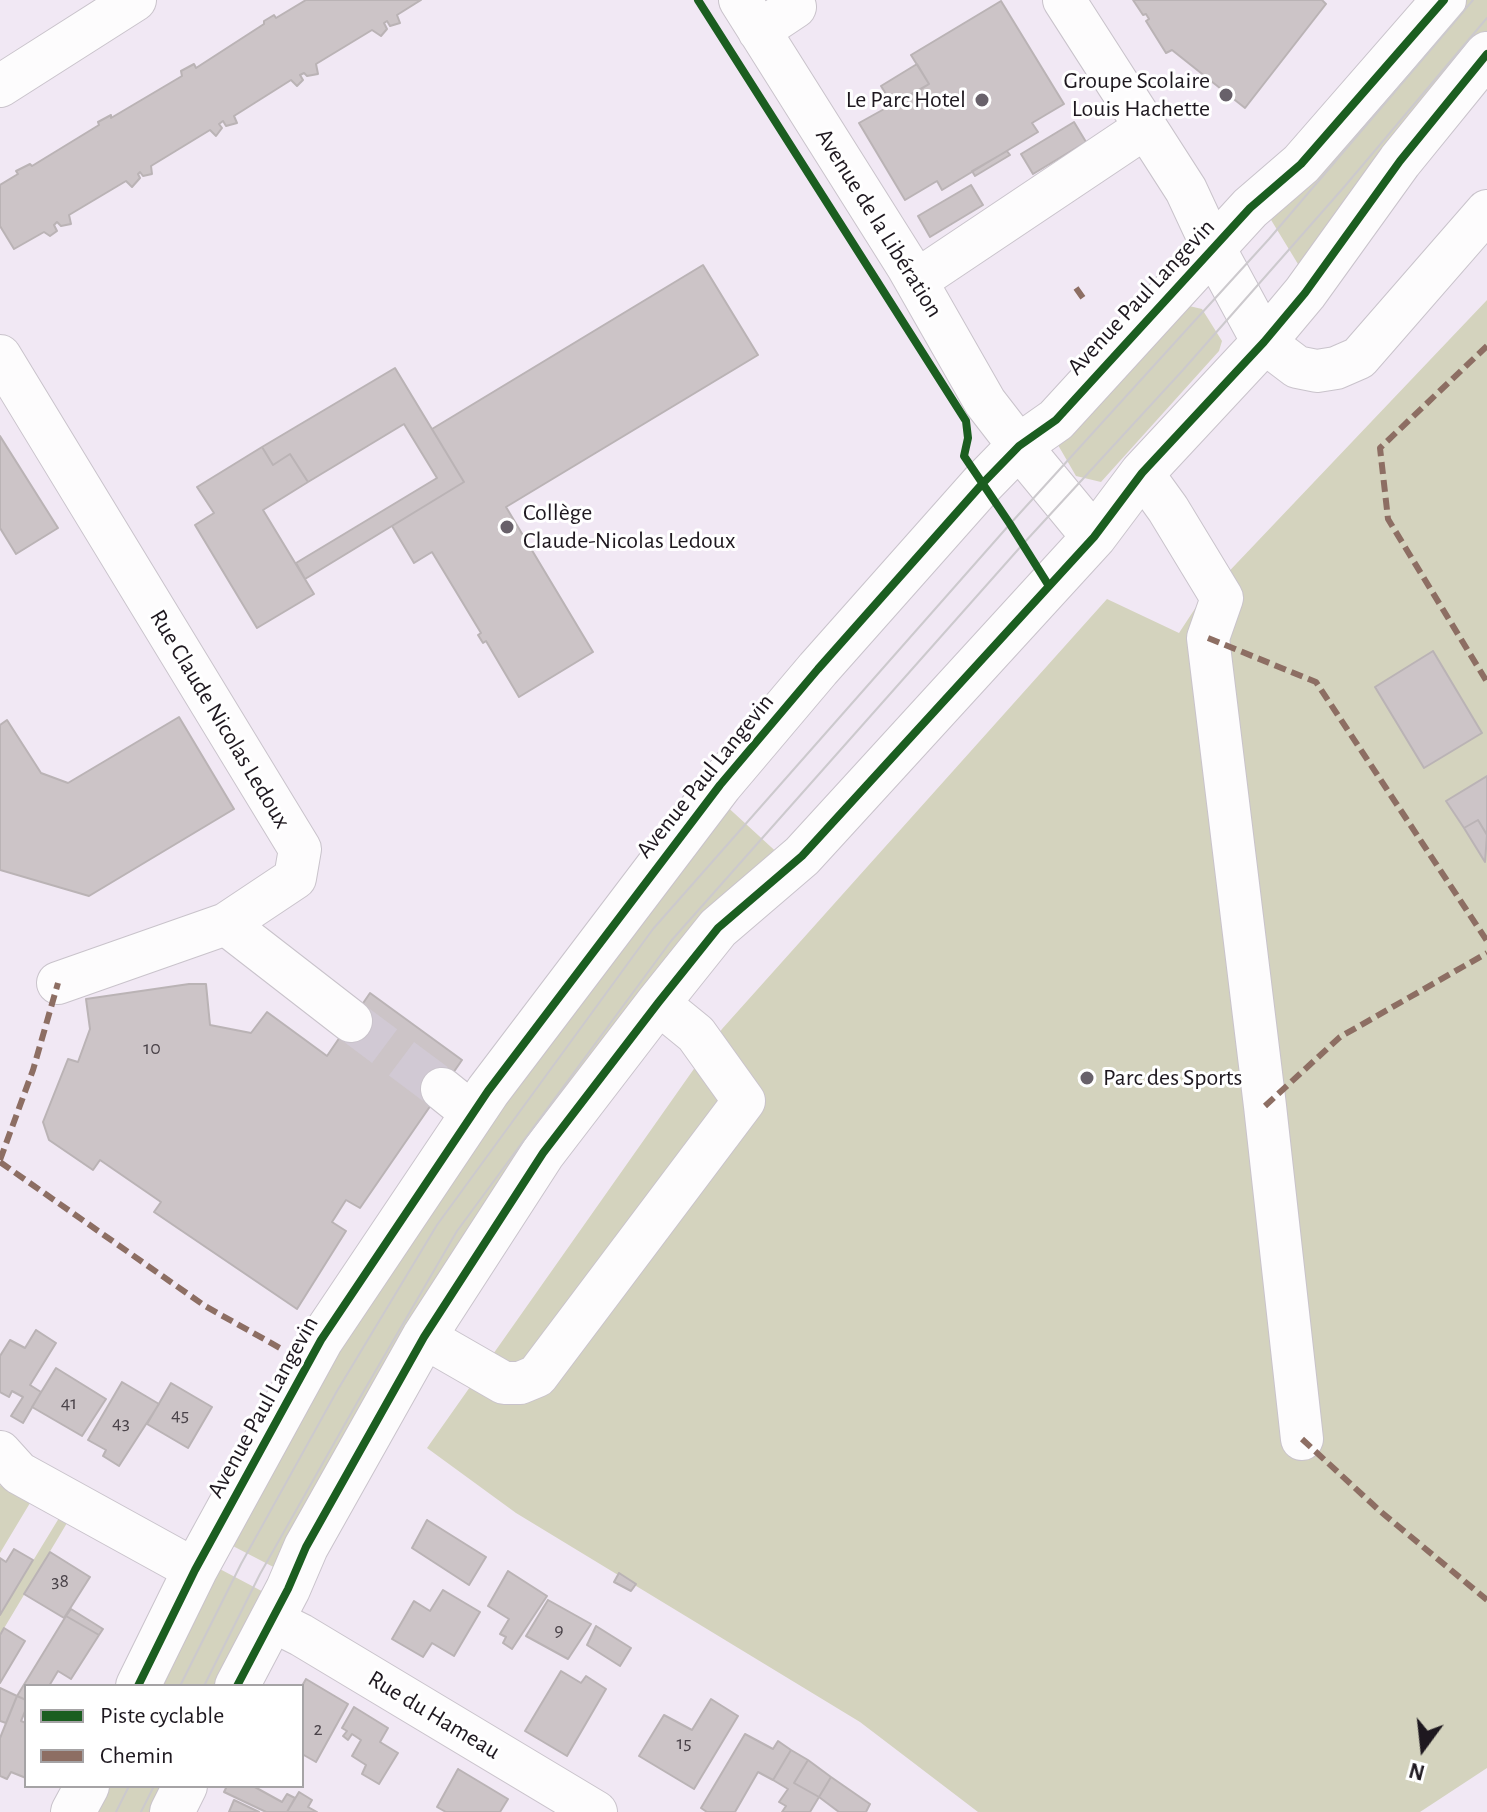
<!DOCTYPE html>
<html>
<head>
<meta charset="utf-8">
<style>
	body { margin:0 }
	#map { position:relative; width:1487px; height:1812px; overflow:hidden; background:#f1e8f4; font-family:"Alegreya Sans",sans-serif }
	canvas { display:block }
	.legend { position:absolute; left:24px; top:1684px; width:280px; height:104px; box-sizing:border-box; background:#fff; border:2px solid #a5a3a5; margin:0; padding:10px 14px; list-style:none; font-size:24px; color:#1e181f }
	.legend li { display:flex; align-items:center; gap:16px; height:40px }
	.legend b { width:40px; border:2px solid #a5a3a5 }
	.north { position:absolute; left:1383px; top:1708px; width:80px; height:80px; -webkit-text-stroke:6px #fff; paint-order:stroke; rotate:195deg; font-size:22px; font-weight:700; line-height:32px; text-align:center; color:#1e181f }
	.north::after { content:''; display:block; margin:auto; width:28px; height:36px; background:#1e181f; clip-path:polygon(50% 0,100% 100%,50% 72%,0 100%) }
</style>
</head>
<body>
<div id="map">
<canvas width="1487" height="1812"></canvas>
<ul class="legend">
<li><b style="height:10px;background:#1b5e20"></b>Piste cyclable</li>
<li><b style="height:10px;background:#8d6e63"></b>Chemin</li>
</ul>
<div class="north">N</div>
</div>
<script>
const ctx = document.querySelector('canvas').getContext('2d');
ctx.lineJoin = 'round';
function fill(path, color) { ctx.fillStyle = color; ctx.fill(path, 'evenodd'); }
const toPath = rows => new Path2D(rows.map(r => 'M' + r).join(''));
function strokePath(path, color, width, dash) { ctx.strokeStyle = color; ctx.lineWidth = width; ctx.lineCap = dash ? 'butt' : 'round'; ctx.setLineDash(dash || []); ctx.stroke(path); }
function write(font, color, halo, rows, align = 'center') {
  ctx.font = font + ' "Alegreya Sans",sans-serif'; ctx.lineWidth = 6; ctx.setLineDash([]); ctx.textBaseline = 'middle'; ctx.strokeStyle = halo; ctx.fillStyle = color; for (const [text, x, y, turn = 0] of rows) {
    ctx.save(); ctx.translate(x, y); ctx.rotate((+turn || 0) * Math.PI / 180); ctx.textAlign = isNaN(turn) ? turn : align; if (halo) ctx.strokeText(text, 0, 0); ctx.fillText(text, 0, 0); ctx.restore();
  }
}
fill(toPath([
	[1458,0,1487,0,1487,35,1301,269,1265,210],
	[1487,300,1487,1768,1420,1812,978,1812,860,1722,516,1513,427,1448,722,1029,1107,599,1179,633,1198,604],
	[1189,306,1202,309,1222,341,1219,351,1101,482,1076,476,1058,445],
	[722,802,783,858,735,898,287,1574,229,1544,369,1294],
	[0,1485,30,1503,0,1553],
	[59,1518,67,1523,0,1635,0,1615],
	[216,1567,273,1597,221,1686,156,1686],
	[106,1786,171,1786,157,1812,93,1812]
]), '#d4d3be');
const building = toPath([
	[306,0,421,0,397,15,400,23,390,26,387,21,384,23,387,29,381,36,372,30,316,64,318,74,307,76,304,73,300,75,303,80,297,86,291,80,234,116,237,123,226,126,223,121,219,124,222,128,216,136,210,130,151,166,152,174,143,176,140,172,138,174,140,178,132,187,126,181,69,215,71,224,61,226,57,222,54,225,57,231,50,236,44,232,14,249,0,226,0,185,18,174,16,171,30,164,32,166,99,125,98,122,111,115,111,118,182,76,181,71,194,64,196,68,264,24,264,21,274,15,276,18,306,0],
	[1133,0,1322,0,1326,4,1245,108,1172,50,1166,53,1146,21,1149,19,1146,14,1143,15,1133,0],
	[1001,1,1064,104,1032,123,1038,132,942,190,937,181,905,200,859,123,929,84,911,55,1001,1],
	[917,64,929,84,901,102,900,99,892,104,881,86,917,64],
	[1074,122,1086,142,1033,174,1021,154,1074,122],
	[1007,151,1010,155,975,176,972,171,1007,151],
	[971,185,983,205,930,237,918,216,971,185],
	[703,265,758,355,506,507,593,652,519,697,486,641,483,643,478,635,481,633,432,552,414,563,392,526,464,482,432,429,703,265],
	[395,368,464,482,305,579,296,563,437,478,404,424,308,482,290,454,273,465,262,447,395,368],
	[0,436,58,528,16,554,0,528,0,436],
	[262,447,273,465,290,454,308,482,263,510,314,594,257,628,195,525,214,513,197,487,262,447],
	[1433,651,1482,733,1424,768,1375,687,1433,651],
	[179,717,234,809,89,896,0,870,0,725,7,720,41,773,68,783,179,717],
	[1487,776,1487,835,1478,820,1464,828,1446,801,1487,776],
	[1478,820,1487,835,1485,862,1464,828,1478,820],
	[189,984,206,984,210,1025,251,1033,267,1012,327,1056,370,993,462,1060,360,1208,346,1200,332,1222,346,1231,297,1309,154,1212,161,1202,100,1160,93,1170,49,1140,43,1122,68,1059,78,1062,90,1029,86,999,189,984],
	[36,1330,56,1343,30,1385,41,1392,23,1423,11,1416,23,1397,12,1391,9,1397,0,1392,0,1356,10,1340,25,1348,36,1330],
	[56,1368,106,1399,82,1436,32,1407,56,1368],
	[122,1382,159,1404,119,1466,103,1456,106,1450,88,1440,122,1382],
	[171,1383,212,1407,188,1448,147,1424,171,1383],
	[427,1520,486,1557,469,1585,412,1548,427,1520],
	[14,1549,33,1560,0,1615,0,1558,6,1562,14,1549],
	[50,1552,90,1577,64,1618,24,1594,50,1552],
	[508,1571,547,1596,512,1649,503,1643,506,1637,500,1634,509,1619,488,1606,508,1571],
	[619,1573,636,1584,631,1591,614,1582,619,1573],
	[443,1590,480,1612,454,1656,432,1643,423,1657,392,1639,414,1601,430,1611,443,1590],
	[548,1600,591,1624,568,1659,526,1636,548,1600],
	[71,1609,103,1629,99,1635,66,1616,71,1609],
	[66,1616,99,1635,71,1679,58,1671,49,1686,26,1686,26,1700,17,1696,66,1616],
	[596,1626,631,1648,620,1666,587,1645,596,1626],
	[4,1628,25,1641,0,1683,0,1635,4,1628],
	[561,1671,581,1683,586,1676,606,1689,567,1756,525,1731,561,1671],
	[306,1679,348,1704,316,1762,302,1754,302,1686,306,1679],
	[0,1688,17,1696,6,1723,0,1721,0,1688],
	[17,1696,26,1700,26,1709,21,1721,26,1723,26,1778,11,1772,7,1779,0,1776,0,1738,17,1696],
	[711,1699,738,1716,694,1789,639,1756,664,1715,692,1730,711,1699],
	[354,1707,388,1728,380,1742,398,1753,379,1784,362,1774,366,1765,352,1756,361,1740,352,1734,348,1740,343,1736,347,1731,342,1728,354,1707],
	[745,1734,773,1749,778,1741,791,1750,773,1780,758,1772,735,1812,707,1812,701,1808,745,1734],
	[791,1750,808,1760,794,1783,819,1797,810,1812,782,1812,786,1806,779,1802,788,1789,773,1780,791,1750],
	[808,1760,831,1777,819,1797,794,1783,808,1760],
	[458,1769,508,1799,500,1812,446,1812,437,1807,458,1769],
	[831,1777,870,1804,866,1812,839,1812,819,1797,831,1777],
	[227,1786,253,1786,282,1802,287,1794,295,1798,287,1812,266,1812,224,1792,227,1786],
	[299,1792,312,1800,308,1807,317,1812,287,1812,299,1792],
	[234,1800,259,1812,229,1812,234,1800]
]);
fill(building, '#ccc4c7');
strokePath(building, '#bab3b5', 2);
strokePath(toPath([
	[351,1021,442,1089]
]), '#d1c9d4', 42, [42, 21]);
const minor = toPath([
	[740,0,908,267,985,402,1019,446],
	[1064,0,1186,190,1213,248],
	[759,31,795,7],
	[0,86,135,0],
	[916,281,1146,127],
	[1264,342,1297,367,1317,371,1336,368,1359,358,1487,211],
	[0,356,300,849,295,878,226,924,351,1021],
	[1142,473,1168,509,1222,598,1208,638,1265,1106,1302,1439],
	[58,983,226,924],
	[442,1089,473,1114],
	[424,1337,504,1383,520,1383,537,1376,744,1101,696,1034,658,1003],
	[0,1452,19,1473,195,1570],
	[271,1620,301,1635,596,1812]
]);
const major = toPath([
	[1213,248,1264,342],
	[1019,446,1094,537],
	[138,1686,195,1570,321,1340,488,1091,720,785,818,669,983,483,1019,446,1056,420,1250,208,1301,164,1444,0],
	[237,1686,288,1589,306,1547,424,1337,543,1153,658,1003,718,928,802,856,1094,537,1142,473,1264,342,1305,293,1400,161,1487,54],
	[73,1812,87,1786],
	[172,1812,185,1786]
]);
strokePath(minor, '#c9c3cb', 44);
strokePath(major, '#c9c3cb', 46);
strokePath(minor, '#fdfcfd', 42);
strokePath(major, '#fdfcfd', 44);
strokePath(toPath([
	[180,1686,241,1564,337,1391,437,1225,653,929,1010,524,1269,239,1473,0],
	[204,1686,260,1574,358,1401,457,1231,671,941,1023,544,1183,370,1345,186,1487,18],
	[116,1812,129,1786],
	[141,1812,154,1786]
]), '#ccc9cd', 2);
strokePath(toPath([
	[1076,288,1083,298],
	[1487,346,1380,448,1388,519,1487,682],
	[1208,638,1316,682,1487,941],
	[1265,1106,1340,1037,1487,953],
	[0,1160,33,1070,58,983],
	[0,1162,205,1306,280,1348],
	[1302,1439,1380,1511,1487,1600]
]), '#8d6e63', 6, [12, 6]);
strokePath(toPath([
	[698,0,966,421,968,438,964,456,1010,524,1049,586],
	[138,1686,195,1570,321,1340,488,1091,720,785,818,669,983,483,1019,446,1056,420,1250,208,1301,164,1444,0],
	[237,1686,288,1589,306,1547,424,1337,543,1153,658,1003,718,928,802,856,1094,537,1142,473,1264,342,1305,293,1400,161,1487,54]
]), '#1b5e20', 8);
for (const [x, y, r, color] of [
	[1226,95,8,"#68616a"],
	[982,100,8,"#68616a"],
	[507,527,8,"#68616a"],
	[1087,1078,8,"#68616a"]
]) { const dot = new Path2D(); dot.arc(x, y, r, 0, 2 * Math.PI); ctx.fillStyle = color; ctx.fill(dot); strokePath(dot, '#fff', 3); }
write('20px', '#4a4349', null, [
	["10",152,1048],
	["41",69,1403],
	["45",180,1415],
	["43",121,1423],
	["38",60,1581],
	["9",559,1630],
	["2",318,1729],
	["15",684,1743]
]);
write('24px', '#1e181f', '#fff', [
	["Groupe Scolaire",1210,81],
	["Louis Hachette",1210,109],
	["Le Parc Hotel",966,100],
	["Collège",523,513,"left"],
	["Claude-Nicolas Ledoux",523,541,"left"],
	["Parc des Sports",1103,1078,"left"]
], 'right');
write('24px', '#1e181f', '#fff', [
	["Avenue de la Libération",879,223,58],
	["Avenue Paul Langevin",1141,297,-47],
	["Rue Claude Nicolas Ledoux",220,719,59],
	["Avenue Paul Langevin",705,776,-51],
	["Avenue Paul Langevin",263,1407,-61],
	["Rue du Hameau",434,1715,31]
]);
</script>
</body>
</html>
